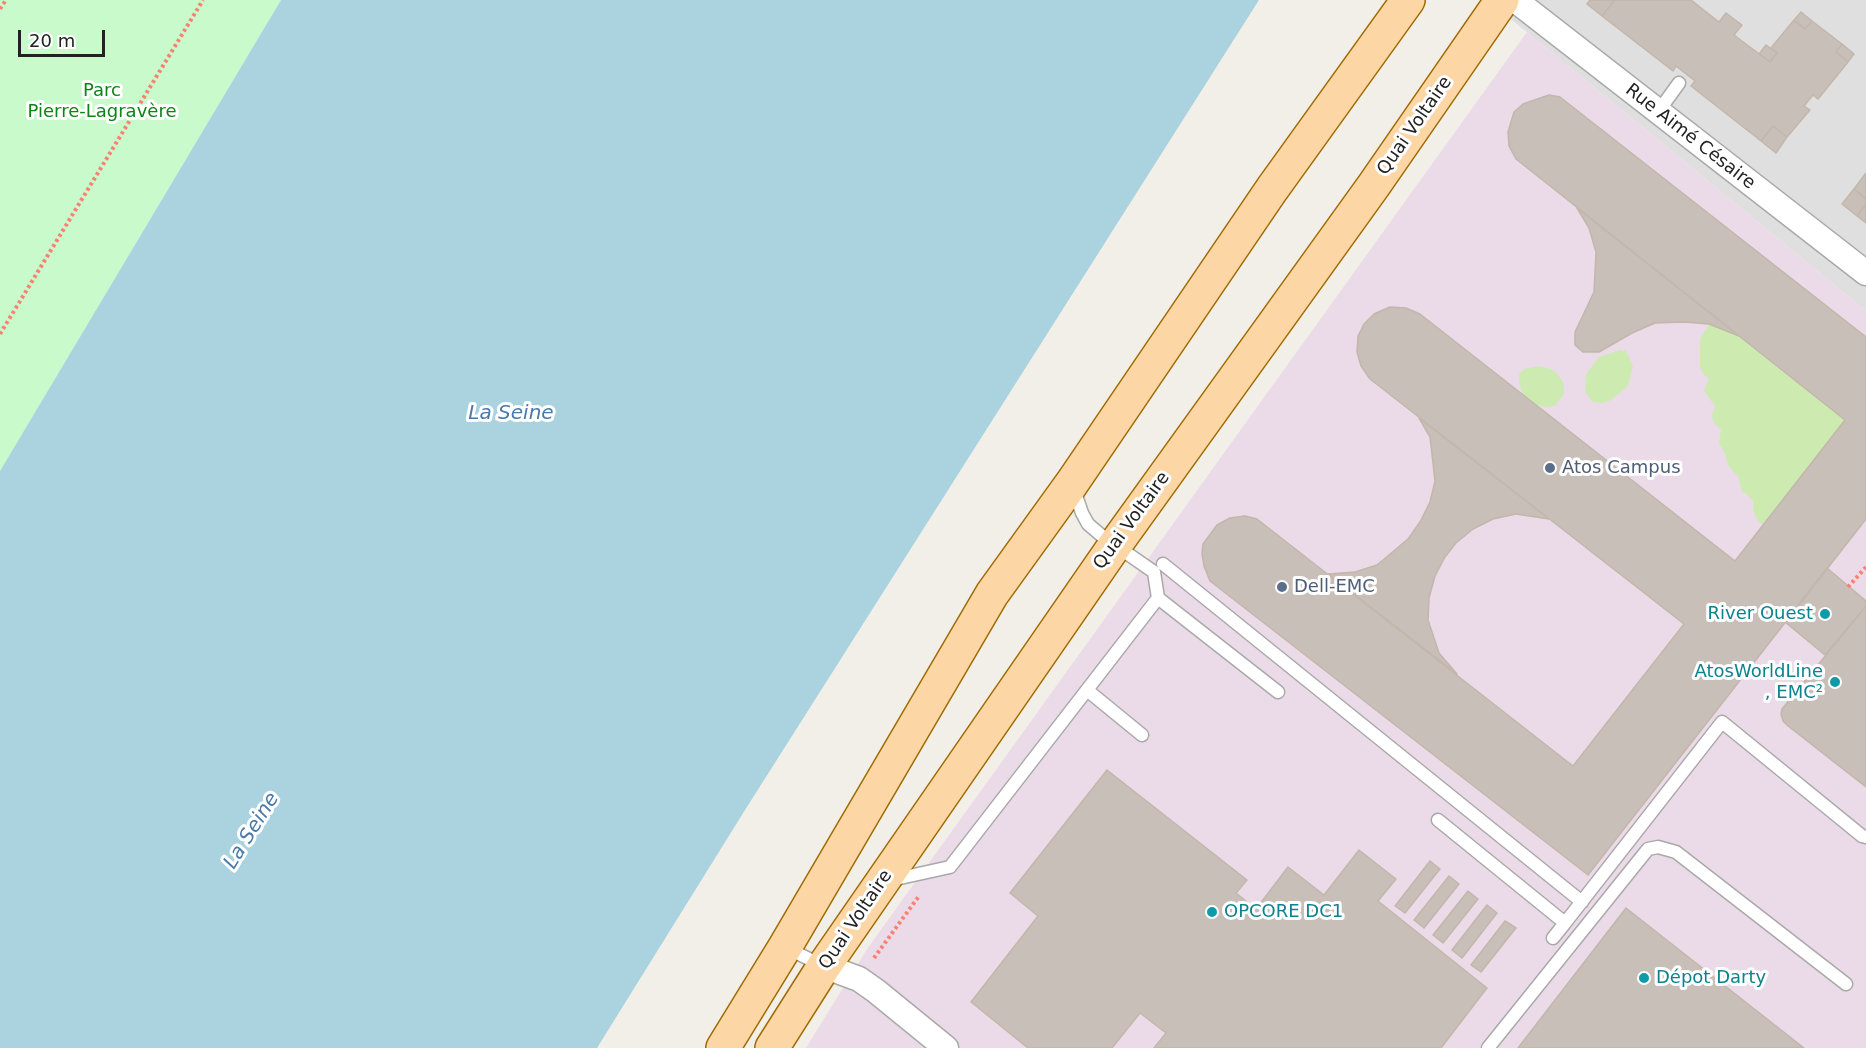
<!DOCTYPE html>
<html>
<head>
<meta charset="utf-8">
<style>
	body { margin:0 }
	#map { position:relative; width:1866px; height:1048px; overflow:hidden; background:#f2efe9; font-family:"DejaVu Sans",sans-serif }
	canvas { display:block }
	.scale { position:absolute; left:18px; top:30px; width:87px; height:27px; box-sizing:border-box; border:3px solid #222; border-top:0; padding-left:8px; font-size:18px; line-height:21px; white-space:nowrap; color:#222; -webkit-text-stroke:4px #fff; paint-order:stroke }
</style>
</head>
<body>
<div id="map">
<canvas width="1866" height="1048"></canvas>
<div class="scale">20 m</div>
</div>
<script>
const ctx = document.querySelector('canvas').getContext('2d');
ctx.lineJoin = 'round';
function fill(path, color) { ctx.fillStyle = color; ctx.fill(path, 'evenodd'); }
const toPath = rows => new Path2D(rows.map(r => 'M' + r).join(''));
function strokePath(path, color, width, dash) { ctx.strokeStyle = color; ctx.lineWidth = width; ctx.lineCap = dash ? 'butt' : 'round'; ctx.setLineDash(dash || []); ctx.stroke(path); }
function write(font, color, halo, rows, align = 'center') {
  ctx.font = font + ' "DejaVu Sans",sans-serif'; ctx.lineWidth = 6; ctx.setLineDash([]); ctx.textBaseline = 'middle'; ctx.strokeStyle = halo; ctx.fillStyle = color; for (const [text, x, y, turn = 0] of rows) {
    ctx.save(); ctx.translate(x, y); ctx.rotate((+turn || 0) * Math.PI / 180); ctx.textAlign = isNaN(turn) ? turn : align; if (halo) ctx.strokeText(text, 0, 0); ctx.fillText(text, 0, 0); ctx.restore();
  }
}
fill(toPath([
	[1486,0,1866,0,1866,311,1527,32]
]), '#e0dfdf');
fill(toPath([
	[1527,32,1866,311,1866,1048,806,1048,867,949]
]), '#ebdbe8');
fill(toPath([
	[1709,324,1739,336,1845,420,1763,525,1756,518,1753,509,1753,500,1742,491,1738,476,1730,468,1727,462,1725,454,1719,443,1721,430,1714,423,1712,416,1715,406,1704,391,1709,378,1703,374,1700,367,1700,339],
	[1620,350,1626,351,1633,366,1628,386,1611,400,1603,403,1593,402,1587,395,1585,390,1586,374,1599,357],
	[1539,366,1551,369,1557,373,1564,384,1564,394,1555,406,1545,407,1536,405,1523,395,1519,381,1519,374,1524,369]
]), '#cdebb0');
fill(toPath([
	[0,0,281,0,0,471]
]), '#c8facc');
fill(toPath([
	[281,0,1259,0,745,810,597,1048,0,1048,0,471]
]), '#aad3df');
const building = toPath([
	[1590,0,1612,0,1614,1,1602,16,1587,4,1590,0],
	[1612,0,1691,0,1719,22,1726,13,1742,25,1734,35,1770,62,1777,53,1771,48,1794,20,1805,29,1812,21,1842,44,1836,52,1848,62,1818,99,1813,95,1804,106,1810,110,1787,137,1773,126,1761,141,1691,86,1695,81,1676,66,1673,71,1602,16,1614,1,1612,0],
	[1801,12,1812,21,1805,29,1794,20,1801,12],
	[1842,44,1854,54,1848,62,1836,52,1842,44],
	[1766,45,1777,53,1770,62,1759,54,1766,45],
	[1549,95,1560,97,1866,337,1866,519,1588,875,1210,581,1204,566,1202,554,1203,544,1217,525,1230,518,1245,516,1257,519,1573,766,1684,624,1370,379,1361,366,1357,352,1358,336,1364,324,1374,314,1390,307,1406,308,1420,314,1735,561,1845,420,1516,159,1509,146,1508,132,1514,112,1523,104,1549,95],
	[1773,126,1787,137,1776,153,1761,141,1773,126],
	[1866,173,1866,199,1854,189,1866,173],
	[1854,189,1866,199,1866,204,1857,216,1842,204,1854,189],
	[1866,204,1866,223,1857,216,1866,204],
	[1577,208,1739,336,1709,324,1684,322,1655,323,1632,333,1599,352,1583,352,1575,345,1575,332,1594,292,1596,252,1589,228,1577,208],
	[1419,418,1549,519,1516,514,1493,519,1473,529,1456,543,1445,557,1435,576,1429,598,1428,620,1439,653,1457,674,1328,574,1355,572,1377,565,1408,539,1420,522,1430,502,1435,481,1430,437,1419,418],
	[1827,568,1866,601,1866,606,1825,655,1785,622,1827,568],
	[1866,606,1866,787,1788,726,1783,721,1781,714,1782,709,1866,606],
	[1107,770,1247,880,1236,893,1256,909,1288,867,1324,895,1359,850,1396,879,1378,901,1487,988,1441,1048,1154,1048,1166,1033,1140,1013,1112,1048,1028,1048,971,1002,1038,916,1010,893,1107,770],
	[1430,861,1440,869,1405,913,1395,906,1430,861],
	[1449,876,1459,884,1424,928,1414,920,1449,876],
	[1468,891,1478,899,1443,943,1433,935,1468,891],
	[1487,905,1497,913,1462,958,1452,950,1487,905],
	[1626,908,1804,1048,1518,1048,1626,908],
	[1505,921,1516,928,1481,972,1471,965,1505,921]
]);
fill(building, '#c7bfb8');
strokePath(building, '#c4b6ab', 1.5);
const lane = toPath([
	[1658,112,1679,83],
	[1073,487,1082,513,1088,524,1102,536,1154,572,1158,598,1278,692],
	[1163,564,1582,902],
	[1087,690,1142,735],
	[1438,820,1565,923,1553,938],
	[891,880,950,867,1158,598],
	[1565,923,1722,722,1862,836,1866,837],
	[787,948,823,966],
	[1488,1048,1648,849,1658,847,1676,852,1846,984]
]);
const street = toPath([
	[1515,0,1866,273],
	[824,966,859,979,876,991,946,1048]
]);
const primary = toPath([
	[723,1048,785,947,992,594,1072,483,1272,189,1408,0],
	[772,1048,824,966,1115,545,1374,185,1502,0]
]);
strokePath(lane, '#a9a9a9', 15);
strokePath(street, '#a9a9a9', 27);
strokePath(primary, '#a06b00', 36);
strokePath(toPath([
	[0,9,6,0],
	[0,334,203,0],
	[1848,587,1866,567],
	[874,958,919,896]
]), '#fa8072', 4, [3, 3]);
strokePath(lane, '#fff', 12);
strokePath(street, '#fff', 24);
strokePath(primary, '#fcd6a4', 33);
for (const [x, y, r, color] of [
	[1550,468,6,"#5c6f8a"],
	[1282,587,6,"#5c6f8a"],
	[1825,614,6,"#0f9aa8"],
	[1835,682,6,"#0f9aa8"],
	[1212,912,6,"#0f9aa8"],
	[1644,978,6,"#0f9aa8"]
]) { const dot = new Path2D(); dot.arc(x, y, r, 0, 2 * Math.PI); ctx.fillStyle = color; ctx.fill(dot); strokePath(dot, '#fff', 2); }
write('18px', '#0c8416', '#fff', [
	["Parc",102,91],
	["Pierre-Lagravère",102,112]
]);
write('18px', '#222', '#fff', [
	["Quai Voltaire",1415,126,-55],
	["Rue Aimé Césaire",1690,137,38],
	["Quai Voltaire",1132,521,-54],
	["Quai Voltaire",856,920,-56]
]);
write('18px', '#4e5e75', '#fff', [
	["Atos Campus",1562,468],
	["Dell-EMC",1294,587]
], 'left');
write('18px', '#0d838f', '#fff', [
	["River Ouest",1813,614],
	["AtosWorldLine",1823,672],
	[", EMC²",1823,693],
	["OPCORE DC1",1224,912,"left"],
	["Dépot Darty",1656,978,"left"]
], 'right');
write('italic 20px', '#4a7aab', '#fff', [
	["La Seine",511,414],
	["La Seine",252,831,-58]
]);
</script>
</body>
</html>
